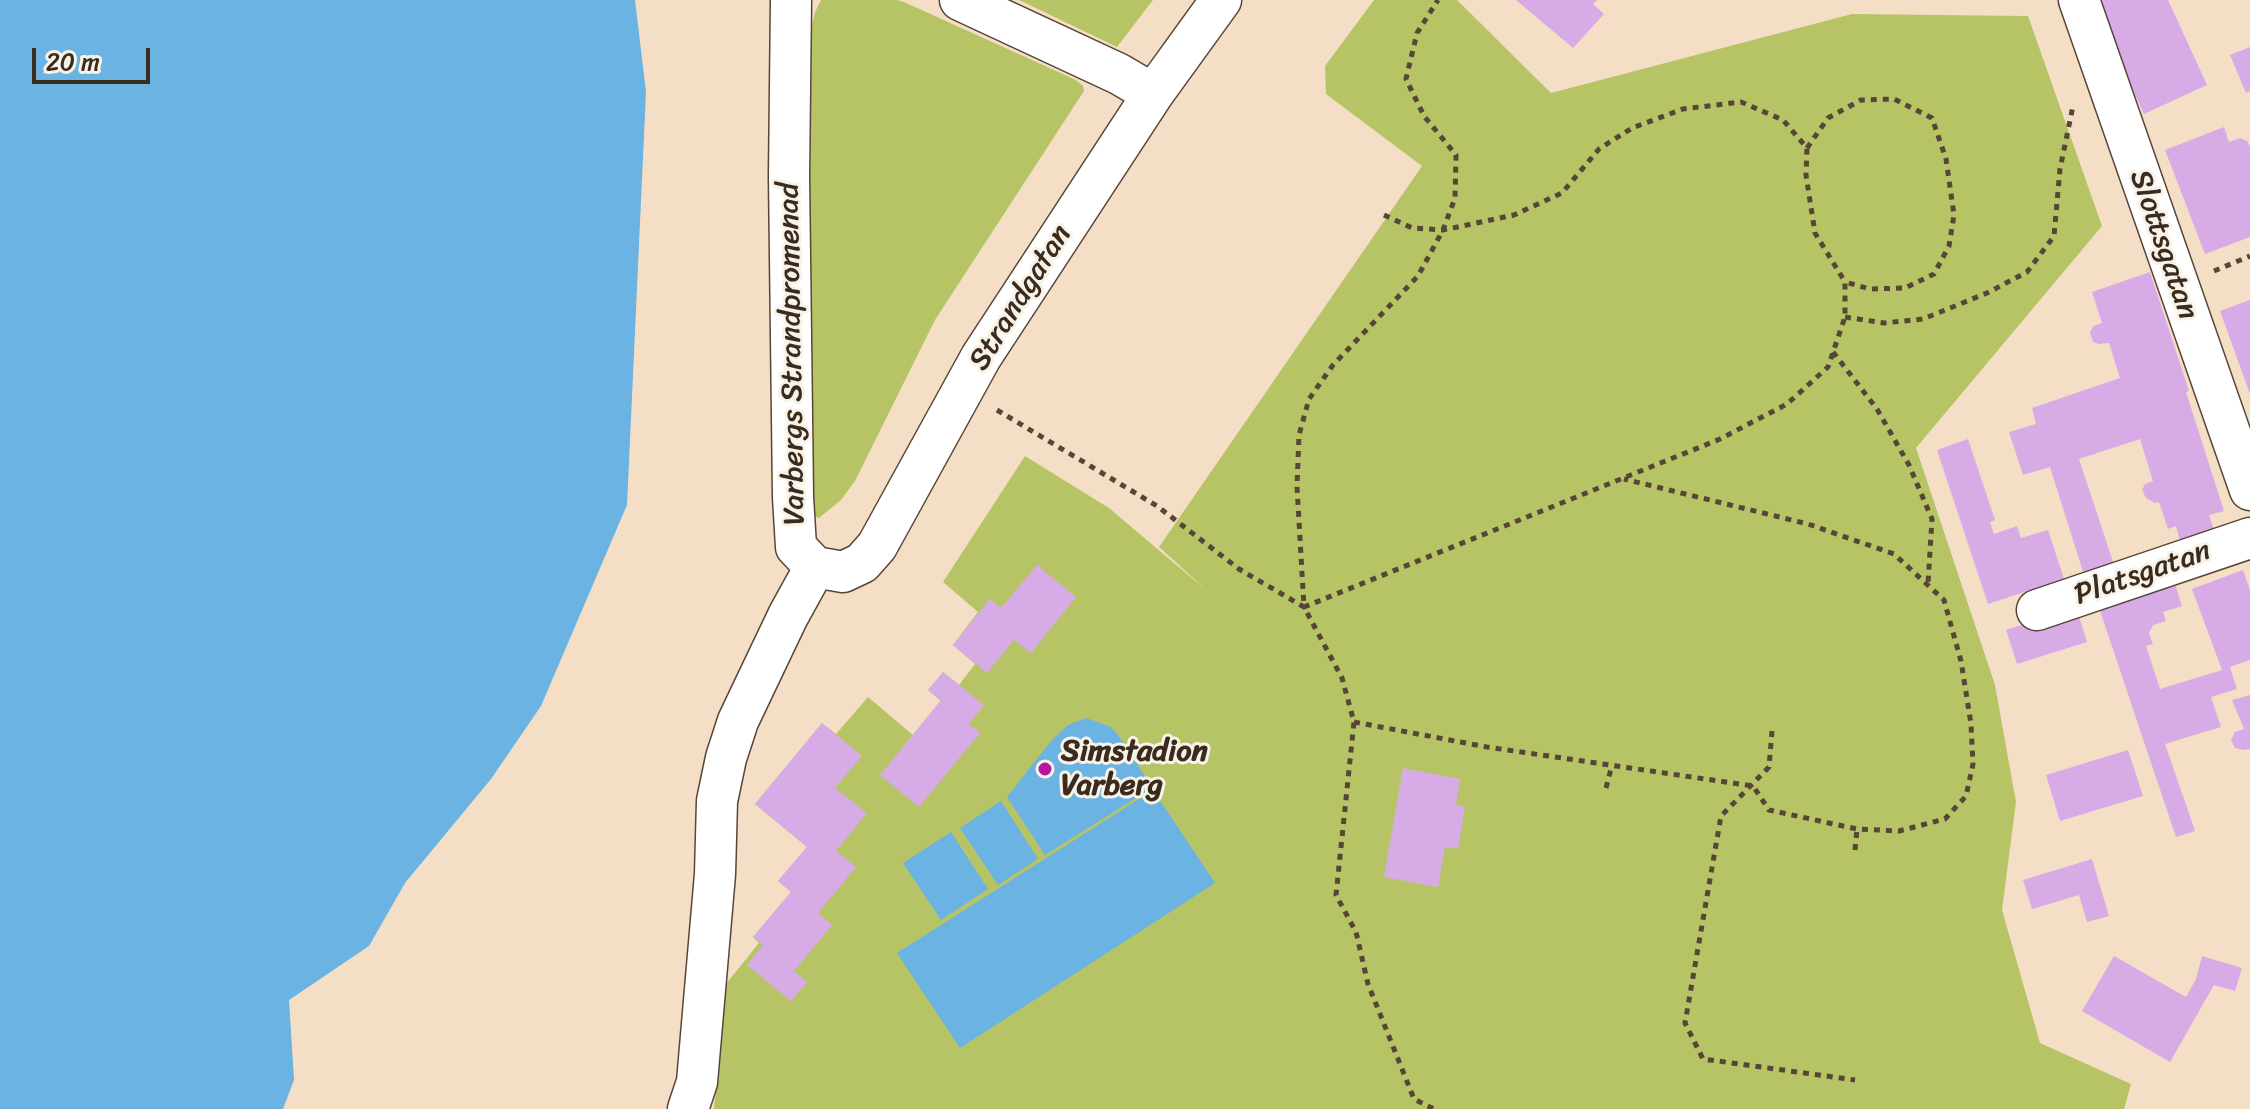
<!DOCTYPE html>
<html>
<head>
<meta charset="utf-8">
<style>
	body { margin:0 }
	#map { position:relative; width:2250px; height:1109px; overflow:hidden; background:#f4dfc6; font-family:Sriracha,sans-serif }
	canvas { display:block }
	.scale { position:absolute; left:32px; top:48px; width:118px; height:36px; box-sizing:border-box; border:4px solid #3b2a1e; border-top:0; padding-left:10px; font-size:24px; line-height:28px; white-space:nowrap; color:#3b2a1e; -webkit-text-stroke:6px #f7f3e8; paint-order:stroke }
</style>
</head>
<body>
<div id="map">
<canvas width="2250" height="1109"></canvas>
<div class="scale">20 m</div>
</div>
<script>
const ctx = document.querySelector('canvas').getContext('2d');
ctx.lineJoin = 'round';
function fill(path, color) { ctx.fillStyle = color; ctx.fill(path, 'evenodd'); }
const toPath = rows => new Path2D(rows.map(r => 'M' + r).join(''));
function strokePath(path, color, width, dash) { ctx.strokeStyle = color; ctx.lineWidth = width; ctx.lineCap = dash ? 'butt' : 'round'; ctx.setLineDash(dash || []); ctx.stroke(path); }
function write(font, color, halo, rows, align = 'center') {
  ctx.font = font + ' Sriracha,sans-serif'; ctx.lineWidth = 6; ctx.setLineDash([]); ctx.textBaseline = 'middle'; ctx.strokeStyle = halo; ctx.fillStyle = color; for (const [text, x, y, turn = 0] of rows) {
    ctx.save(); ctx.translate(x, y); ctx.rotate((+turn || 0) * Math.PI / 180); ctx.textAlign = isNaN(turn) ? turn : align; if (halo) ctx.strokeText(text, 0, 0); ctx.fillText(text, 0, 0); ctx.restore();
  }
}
fill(toPath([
	[821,0,897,0,904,2,1076,80,1083,86,1084,91,935,320,855,481,841,500,819,518,812,515,809,442,810,34,815,12],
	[1019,0,1153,0,1117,47],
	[1374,0,1457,0,1551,93,1852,14,2028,16,2102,226,1916,448,1995,685,2016,802,2002,910,2040,1043,2131,1084,2124,1109,714,1109,726,984,759,943,753,937,791,892,778,881,807,847,755,804,822,723,836,734,868,697,913,735,941,701,928,690,943,672,959,685,975,664,953,645,978,612,943,582,1025,456,1109,508,1206,590,1159,547,1422,166,1326,94,1325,66]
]), '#b7c466');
fill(toPath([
	[0,0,635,0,646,92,627,505,541,706,491,779,405,883,369,946,289,1000,294,1080,283,1109,0,1109],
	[1086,718,1111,727,1125,744,1152,788,1045,855,1007,797,1052,740,1068,725],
	[1153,790,1215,883,960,1048,897,953],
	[1001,801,1038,859,998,885,960,828],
	[951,832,988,889,941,920,903,863]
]), '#6ab3e2');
fill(toPath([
	[1516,0,1597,0,1593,4,1604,14,1573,48],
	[2103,0,2168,0,2207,85,2144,114,2093,4],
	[2250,47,2250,91,2246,93,2230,55],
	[2224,127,2229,142,2240,138,2247,141,2250,147,2250,237,2205,254,2165,150],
	[2150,272,2189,391,2186,392,2224,511,2209,515,2214,530,2180,541,2176,526,2168,529,2159,502,2155,503,2146,498,2142,490,2145,484,2153,481,2140,439,2079,459,2115,568,2085,578,2050,467,2023,475,2009,432,2036,424,2032,408,2120,378,2109,343,2099,344,2093,342,2090,333,2093,326,2102,323,2092,292],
	[2250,300,2250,394,2220,311],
	[1968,439,1995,520,1990,522,1994,534,2017,526,2021,538,2048,530,2064,579,1988,604,1937,450],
	[1037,565,1076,597,1031,653,1014,640,987,673,953,645,990,599,1001,608],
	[2243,570,2250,590,2250,660,2230,667,2237,689,2211,697,2221,727,2165,744,2195,831,2176,837,2095,596,2171,572,2182,606,2163,612,2166,621,2153,625,2149,633,2153,644,2146,646,2160,689,2222,670,2192,589],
	[2076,607,2087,642,2017,664,2006,630],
	[943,672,984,705,969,724,980,733,919,807,880,775,941,700,928,690],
	[2250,695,2250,749,2243,750,2235,748,2231,740,2235,732,2244,729,2232,700],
	[822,723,862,756,835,788,867,813,836,851,856,867,818,913,832,925,794,971,807,982,791,1001,747,965,763,945,753,937,791,892,778,881,807,847,755,804],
	[2128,750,2143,796,2060,821,2046,775],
	[1403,768,1460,779,1456,805,1465,807,1458,849,1445,847,1438,887,1384,877],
	[2092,859,2109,916,2087,922,2079,895,2032,909,2023,880],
	[2114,956,2186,997,2196,979,2202,956,2242,968,2235,991,2214,985,2170,1062,2082,1011]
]), '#d6abe6');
const minor = toPath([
	[791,0,789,176,793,497,796,547,815,567],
	[960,0,1119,74,1153,94],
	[2079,0,2250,490],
	[815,567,843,572,862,563,877,546,981,357,1153,94,1221,0],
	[2037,610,2250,538],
	[688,1109,697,1082,715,874,717,801,726,758,738,721,788,616,815,567]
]);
strokePath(minor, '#574537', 43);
strokePath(toPath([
	[1807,148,1828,118,1861,100,1894,99,1932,118,1946,159,1954,215,1949,246,1934,274,1905,288,1870,289,1845,282],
	[1384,215,1412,228,1443,230,1514,215,1562,193,1599,149,1632,128,1683,109,1741,102,1783,120,1807,148,1806,175,1815,233,1845,282,1845,317,1828,367,1787,404,1720,439,1304,607,1297,487,1299,435,1309,399,1333,365,1418,276,1443,230,1455,198,1456,155,1424,116,1406,79,1417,33,1438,0],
	[2214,271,2250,256],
	[1845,317,1884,323,1923,319,1987,293,2027,272,2054,236,2060,169,2073,106],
	[1833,352,1877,409,1909,465,1932,519,1928,584],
	[997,410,1157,506,1239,569,1304,607,1342,678,1354,722,1336,895,1356,932,1368,984,1414,1099,1434,1109],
	[1354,722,1487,747,1753,786,1769,810,1857,829,1899,831,1945,819,1966,796,1973,764,1971,724,1961,661,1944,600,1894,554,1808,524,1624,479],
	[1772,731,1769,767,1721,816,1685,1023,1703,1059,1855,1080],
	[1606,788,1612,765],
	[1855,850,1857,829]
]), '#574537', 5, [6, 6]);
strokePath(minor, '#fff', 40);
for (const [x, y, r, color] of [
	[1045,769,8,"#b5179e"]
]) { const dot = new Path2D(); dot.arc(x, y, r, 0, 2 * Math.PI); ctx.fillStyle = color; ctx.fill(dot); strokePath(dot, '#f7f3e8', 3); }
write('30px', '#3b2a1e', '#f7f3e8', [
	["Slottsgatan",2163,245,71],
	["Strandgatan",1021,298,-58],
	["Varbergs Strandpromenad",793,354,-91],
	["Platsgatan",2143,574,-19]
]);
write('bold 30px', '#3b2a1e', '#f7f3e8', [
	["Simstadion",1061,752],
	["Varberg",1061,786]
], 'left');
</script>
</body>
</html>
